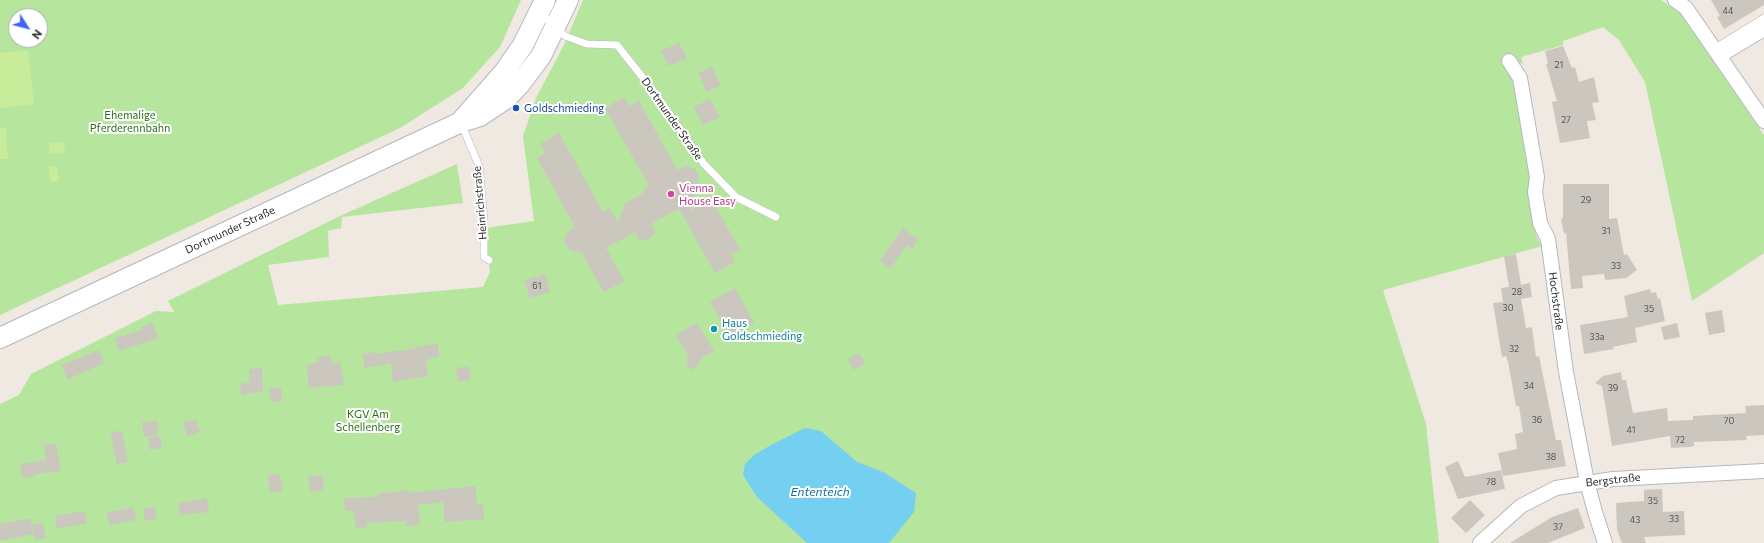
<!DOCTYPE html>
<html>
<head>
<meta charset="utf-8">
<style>
	body { margin:0 }
	#map { position:relative; width:1764px; height:543px; overflow:hidden; background:#efe9e1; font-family:Commissioner,sans-serif }
	canvas { display:block }
	.north { position:absolute; left:8px; top:8px; width:40px; height:40px; box-sizing:border-box; background:#fff; border:1px solid #ababab; border-radius:50%; rotate:126deg; font-size:11px; font-weight:700; line-height:16px; text-align:center; color:#2e2e2e }
	.north::after { content:''; display:block; margin:auto; width:14px; height:18px; background:#4264fb; clip-path:polygon(50% 0,100% 100%,50% 72%,0 100%) }
</style>
</head>
<body>
<div id="map">
<canvas width="1764" height="543"></canvas>
<div class="north">N</div>
</div>
<script>
const ctx = document.querySelector('canvas').getContext('2d');
ctx.lineJoin = 'round';
function fill(path, color) { ctx.fillStyle = color; ctx.fill(path, 'evenodd'); }
const toPath = rows => new Path2D(rows.map(r => 'M' + r).join(''));
function strokePath(path, color, width, dash) { ctx.strokeStyle = color; ctx.lineWidth = width; ctx.lineCap = dash ? 'butt' : 'round'; ctx.setLineDash(dash || []); ctx.stroke(path); }
function write(font, color, halo, rows, align = 'center') {
  ctx.font = font + ' Commissioner,sans-serif'; ctx.lineWidth = 4; ctx.setLineDash([]); ctx.textBaseline = 'middle'; ctx.strokeStyle = halo; ctx.fillStyle = color; for (const [text, x, y, turn = 0] of rows) {
    ctx.save(); ctx.translate(x, y); ctx.rotate((+turn || 0) * Math.PI / 180); ctx.textAlign = isNaN(turn) ? turn : align; if (halo) ctx.strokeText(text, 0, 0); ctx.fillText(text, 0, 0); ctx.restore();
  }
}
fill(toPath([
	[0,0,521,0,500,47,463,88,400,128,0,315],
	[16,16,40,16,40,40,16,40],
	[583,0,1661,0,1680,13,1764,135,1764,253,1692,301,1645,82,1619,40,1603,27,1563,41,1563,45,1521,57,1523,64,1514,62,1513,71,1532,180,1528,186,1537,238,1543,246,1383,290,1426,424,1439,543,0,543,0,404,19,395,31,374,156,311,174,312,168,301,342,215,457,164,463,203,342,217,341,228,328,231,329,257,268,265,278,305,483,287,490,272,485,228,534,221,523,136,536,98,564,45]
]), '#b6e59e');
fill(toPath([
	[28,50,34,104,0,108,0,53],
	[0,128,6,128,8,159,0,159],
	[64,142,65,152,50,154,48,143],
	[57,166,59,181,51,182,48,167]
]), '#c9ec9a');
fill(toPath([
	[805,428,821,431,857,462,883,472,916,493,914,512,889,543,807,543,757,497,743,475,745,464,754,455,771,445]
]), '#75cff0');
fill(toPath([
	[1711,0,1764,0,1764,5,1724,29,1717,17,1720,16],
	[679,43,687,59,668,66,661,51],
	[1563,46,1572,68,1575,67,1579,82,1594,77,1599,102,1592,103,1596,120,1587,121,1590,138,1560,143,1552,102,1557,101,1546,64,1548,63,1545,51],
	[712,67,721,85,707,92,698,73],
	[624,97,629,106,639,101,677,170,685,166,695,169,699,176,690,211,711,198,740,250,731,255,735,262,715,273,679,209,652,223,655,232,652,237,645,241,639,240,635,232,606,248,624,281,604,292,582,253,568,249,564,241,567,232,575,227,537,158,546,153,540,144,559,133,603,212,609,208,618,222,625,203,644,193,643,190,649,186,605,108],
	[710,99,720,117,703,125,694,107],
	[1563,184,1609,184,1609,219,1617,218,1624,255,1627,254,1637,270,1626,278,1605,280,1604,274,1582,276,1583,288,1571,289,1566,233,1564,234,1561,219,1563,218],
	[903,228,918,239,912,249,907,245,890,269,880,261],
	[1516,254,1521,285,1530,283,1532,297,1521,299,1526,328,1532,327,1536,357,1539,356,1556,440,1561,440,1566,466,1503,476,1498,453,1517,449,1515,434,1523,432,1519,406,1516,406,1508,362,1506,356,1502,357,1493,303,1503,302,1501,288,1509,287,1504,256],
	[545,274,550,292,530,298,524,280],
	[735,288,754,323,730,338,710,302],
	[1650,289,1651,293,1656,292,1658,299,1660,298,1665,321,1635,328,1637,342,1613,347,1614,349,1584,354,1580,325,1628,317,1624,296],
	[1722,310,1725,332,1709,335,1705,313],
	[153,323,158,339,119,351,115,338,142,330,141,327],
	[697,323,714,351,702,358,697,367,691,370,686,364,688,356,676,335],
	[1677,323,1680,337,1664,340,1661,327],
	[438,343,439,356,426,360,428,376,393,382,391,363,365,368,362,354,376,352,376,354,401,350,402,351],
	[99,350,104,363,67,380,62,365],
	[859,353,865,364,854,370,848,359],
	[330,355,332,364,340,362,344,385,308,388,307,365,318,362,317,358],
	[469,366,471,380,458,382,456,368],
	[262,368,263,391,242,395,240,384,250,382,249,369],
	[1621,372,1622,380,1626,380,1633,413,1667,408,1668,421,1693,420,1693,416,1746,413,1745,406,1764,405,1764,435,1746,436,1747,440,1694,442,1694,446,1689,447,1671,448,1670,436,1612,446,1602,386,1595,383,1603,376],
	[281,387,282,401,271,402,269,388],
	[196,419,200,432,187,436,183,422],
	[157,421,158,435,144,437,142,422],
	[122,431,128,462,117,464,110,432],
	[160,436,162,448,150,450,148,438],
	[56,443,61,471,35,474,35,476,23,478,20,464,46,460,44,445],
	[1458,461,1465,477,1501,470,1505,489,1458,499,1445,467],
	[280,474,283,491,270,493,268,475],
	[322,475,324,490,310,492,308,476],
	[475,486,477,505,483,504,484,519,445,522,443,502,418,505,420,524,406,526,405,521,367,523,367,527,356,528,354,511,345,511,344,498,378,497,378,494,408,490,409,493],
	[1662,489,1663,512,1684,511,1685,535,1644,537,1646,543,1622,543,1617,530,1616,503,1644,501,1644,490],
	[207,498,209,512,180,515,178,503],
	[1470,500,1485,515,1466,533,1451,518],
	[133,507,136,520,110,525,106,513],
	[155,507,157,519,145,521,143,509],
	[1578,508,1585,528,1548,543,1510,543,1552,517],
	[84,511,87,523,57,529,55,516],
	[30,518,33,534,0,541,0,524],
	[43,523,46,538,34,540,32,525]
]), '#cbc7bf');
const lane = toPath([
	[540,13,565,36,587,44,617,45,655,93,704,164,736,197,776,217],
	[1714,49,1764,18],
	[461,123,479,166,484,220,484,257,489,260]
]);
const street = toPath([
	[1675,0,1686,8,1764,121],
	[1719,56,1764,29],
	[1509,61,1520,78,1537,177,1535,192,1540,223,1548,239,1566,372,1587,482,1595,512,1605,543],
	[1480,543,1521,506,1556,488,1613,479,1764,471]
]);
const secondary = toPath([
	[462,120,505,71,523,45,545,0],
	[0,338,461,122,480,116,507,98,520,84,541,56,568,0]
]);
strokePath(lane, '#b4b7c1', 8);
strokePath(street, '#b4b7c1', 16);
strokePath(secondary, '#b4b7c1', 22);
strokePath(lane, '#fff', 7);
strokePath(street, '#fff', 14);
strokePath(secondary, '#fff', 20);
for (const [x, y, r, color] of [
	[516,108,4,"#1a4fb4"],
	[671,194,4,"#d1479c"],
	[714,329,4,"#0f9aa8"]
]) { const dot = new Path2D(); dot.arc(x, y, r, 0, 2 * Math.PI); ctx.fillStyle = color; ctx.fill(dot); strokePath(dot, '#fff', 1.5); }
write('9px', '#555452', null, [
	["44",1728,11],
	["21",1559,65],
	["27",1566,120],
	["29",1586,200],
	["31",1606,231],
	["33",1616,266],
	["61",537,286],
	["28",1517,292],
	["30",1508,308],
	["35",1649,309],
	["33a",1597,337],
	["32",1514,349],
	["34",1529,386],
	["39",1613,388],
	["36",1537,420],
	["70",1729,421],
	["41",1631,430],
	["72",1680,440],
	["38",1551,457],
	["78",1491,482],
	["35",1653,501],
	["33",1674,519],
	["43",1635,520],
	["37",1558,527]
]);
write('11px', '#164399', '#fff', [
	["Goldschmieding",524,108]
], 'left');
write('11px', '#2c6e1b', '#fff', [
	["Ehemalige",130,115],
	["Pferderennbahn",130,128],
	["KGV Am",368,414],
	["Schellenberg",368,427]
]);
write('11px', '#2e2e2e', '#fff', [
	["Dortmunder Straße",672,119,55],
	["Heinrichstraße",480,203,-95],
	["Dortmunder Straße",230,230,-25],
	["Hochstraße",1556,301,83],
	["Bergstraße",1613,480,-6]
]);
write('11px', '#b23c85', '#fff', [
	["Vienna",679,188],
	["House Easy",679,201]
], 'left');
write('11px', '#0d838f', '#fff', [
	["Haus",722,323],
	["Goldschmieding",722,336]
], 'left');
write('italic 12px', '#0d6fa3', '#fff', [
	["Ententeich",820,492]
]);
</script>
</body>
</html>
